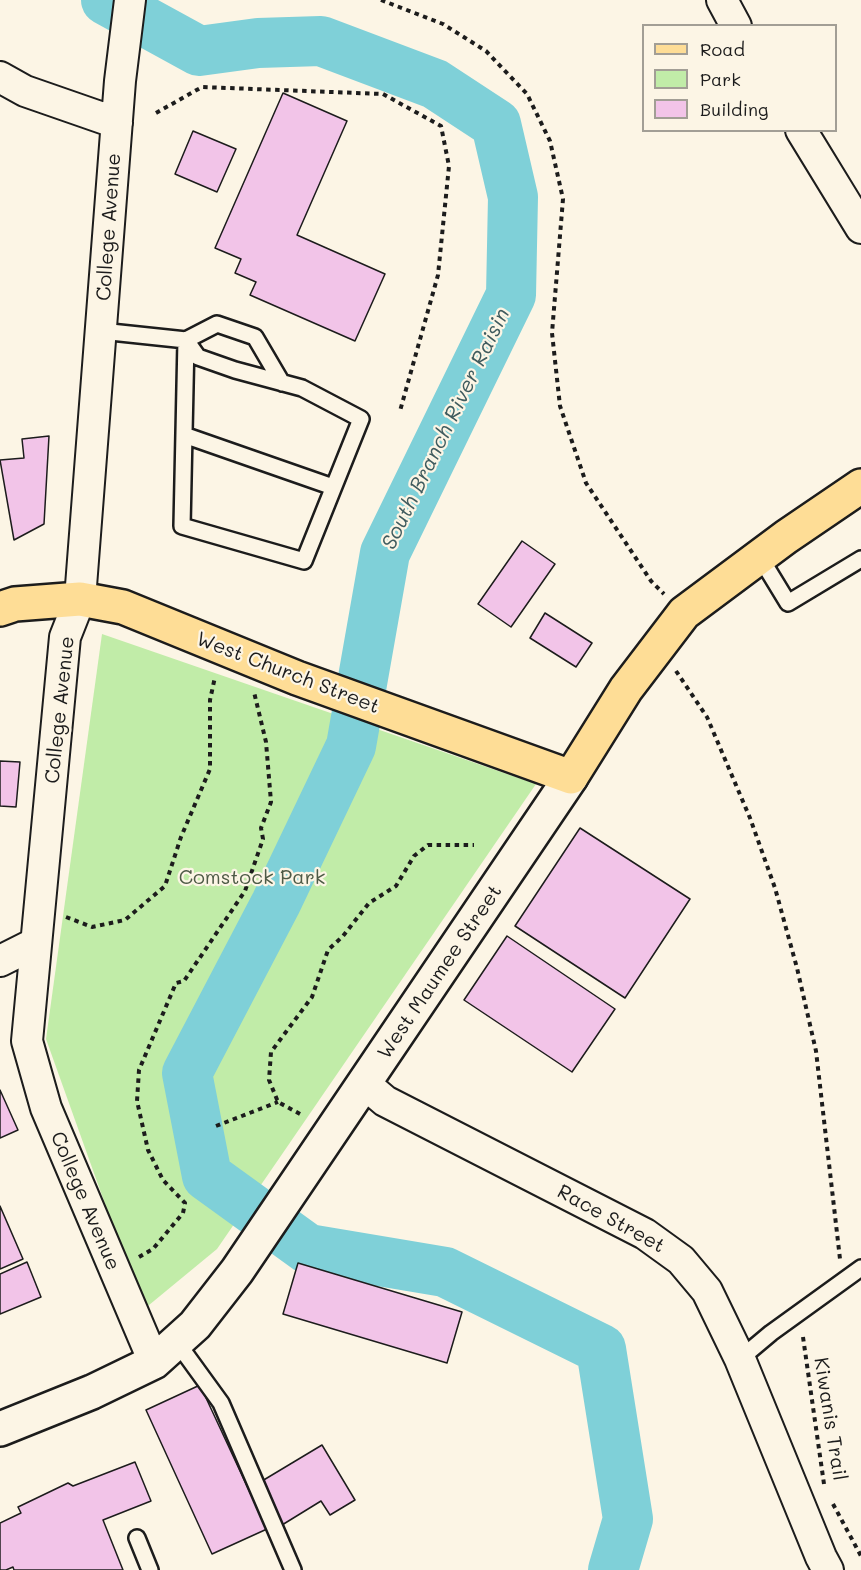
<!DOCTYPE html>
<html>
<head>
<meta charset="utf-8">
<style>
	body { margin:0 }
	#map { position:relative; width:861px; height:1570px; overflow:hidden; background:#fcf5e5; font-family:Mali,sans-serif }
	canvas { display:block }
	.legend { position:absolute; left:642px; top:24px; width:195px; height:108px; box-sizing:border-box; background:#fcf5e5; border:2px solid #a29e95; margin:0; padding:8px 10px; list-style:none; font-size:18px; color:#1c1c1c }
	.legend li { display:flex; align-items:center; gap:12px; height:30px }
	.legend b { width:30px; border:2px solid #a29e95 }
</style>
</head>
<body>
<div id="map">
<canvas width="861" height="1570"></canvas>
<ul class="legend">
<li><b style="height:8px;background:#fedd96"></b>Road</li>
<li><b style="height:16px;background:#c1eca8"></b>Park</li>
<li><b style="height:16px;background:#f2c4e8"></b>Building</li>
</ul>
</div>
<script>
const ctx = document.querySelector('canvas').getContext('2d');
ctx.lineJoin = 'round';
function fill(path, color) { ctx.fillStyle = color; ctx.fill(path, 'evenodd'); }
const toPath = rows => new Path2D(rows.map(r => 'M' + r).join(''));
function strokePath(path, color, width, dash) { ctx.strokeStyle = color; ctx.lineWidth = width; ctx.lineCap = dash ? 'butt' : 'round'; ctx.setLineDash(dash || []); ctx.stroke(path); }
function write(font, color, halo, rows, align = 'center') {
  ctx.font = font + ' Mali,sans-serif'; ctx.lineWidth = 4.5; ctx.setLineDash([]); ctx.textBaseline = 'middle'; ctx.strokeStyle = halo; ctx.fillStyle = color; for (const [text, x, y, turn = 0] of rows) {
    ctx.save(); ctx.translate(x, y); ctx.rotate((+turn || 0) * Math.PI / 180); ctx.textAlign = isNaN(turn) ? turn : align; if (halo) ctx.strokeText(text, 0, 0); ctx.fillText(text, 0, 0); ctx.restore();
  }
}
fill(toPath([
	[102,634,536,784,217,1249,143,1310,46,1039]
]), '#c1eca8');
strokePath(toPath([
	[106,0,199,51,258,43,321,41,435,84,496,124,513,197,511,295,385,553,351,746,276,903,187,1073,207,1176,308,1249,445,1272,601,1349,628,1519,613,1570]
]), '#7fd0d8', 50);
const building = toPath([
	[283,93,347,121,297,235,385,274,355,341,250,295,256,282,235,273,241,259,215,248,283,93],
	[193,131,236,149,217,192,175,174,193,131],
	[49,436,44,524,14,540,0,460,24,458,22,439,49,436],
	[522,541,555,564,511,627,478,604,522,541],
	[545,613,592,643,576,667,530,638,545,613],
	[0,761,20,762,16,807,0,806,0,761],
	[580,828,690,899,625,998,515,926,580,828],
	[507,936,615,1009,572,1072,464,1000,507,936],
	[0,1090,18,1130,0,1138,0,1090],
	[0,1206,23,1259,0,1269,0,1206],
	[27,1262,41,1297,0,1314,0,1274,27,1262],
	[298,1263,462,1312,447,1363,283,1314,298,1263],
	[200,1385,267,1529,212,1554,146,1410,200,1385],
	[322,1445,355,1500,330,1515,321,1501,282,1525,257,1484,322,1445],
	[135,1462,151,1501,103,1520,123,1570,14,1570,13,1567,6,1570,0,1570,0,1523,21,1513,18,1507,68,1483,73,1486,135,1462]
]);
fill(building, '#f2c4e8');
strokePath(building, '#1c1c1c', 1.5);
const lane = toPath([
	[101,331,186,340,198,357,235,370,302,388,361,419,304,561,182,526,186,340,217,324,255,337,282,383],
	[184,435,333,487],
	[760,557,788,603,861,559],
	[176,1341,221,1403,293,1570],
	[740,1359,771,1333,861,1268],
	[137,1538,150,1570]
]);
const street = toPath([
	[130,0,120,81,80,599,65,637,27,1041,46,1108,154,1362],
	[722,0,736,26],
	[0,77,25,91,117,123],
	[801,130,861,228],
	[0,961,36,943],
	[365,1084,385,1101,645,1234,681,1260,707,1291,740,1359,821,1557,828,1570]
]);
const secondary = toPath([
	[0,1429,92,1392,154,1362,195,1325,237,1271,571,777]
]);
const primary = toPath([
	[0,609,15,604,80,599,123,607,297,678,571,777,626,689,684,613,786,537,861,486]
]);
strokePath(lane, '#1c1c1c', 20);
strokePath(street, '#1c1c1c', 34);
strokePath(secondary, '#1c1c1c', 38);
strokePath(primary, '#1c1c1c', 38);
strokePath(toPath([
	[381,0,443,24,486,51,527,94,550,141,563,199,552,333,560,406,586,483,651,581,664,594],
	[156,113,202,87,383,94,441,126,449,166,438,275,400,411],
	[676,671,707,717,750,818,775,888,797,968,816,1051,840,1259],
	[66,917,92,927,125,920,165,886,181,837,210,769,210,700,215,677],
	[300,1114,278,1102,269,1080,271,1052,312,997,328,950,343,936,369,903,396,886,414,856,428,845,474,845],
	[216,1126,278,1102],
	[139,1257,153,1249,183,1213,185,1203,163,1180,148,1150,137,1101,139,1070,176,983,184,981,245,891,263,839,261,828,271,802,266,742,254,692],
	[803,1337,824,1484],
	[833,1504,861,1556]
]), '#1c1c1c', 4, [4.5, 4.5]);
strokePath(lane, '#fcf5e5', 15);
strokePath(street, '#fcf5e5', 30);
strokePath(secondary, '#fcf5e5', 33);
strokePath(primary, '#fedd96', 33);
write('20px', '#1c1c1c', '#fcf5e5', [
	["College Avenue",109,227,-86],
	["West Church Street",288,673,21],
	["College Avenue",60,710,-84],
	["West Maumee Street",440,972,-56],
	["College Avenue",85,1201,67],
	["Race Street",611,1219,29],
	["Kiwanis Trail",830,1419,81]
]);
write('20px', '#4e5a46', '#fcf5e5', [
	["Comstock Park",252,878]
]);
write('italic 21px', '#3f5b5e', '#fcf5e5', [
	["South Branch River Raisin",446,429,-64]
]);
</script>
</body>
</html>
